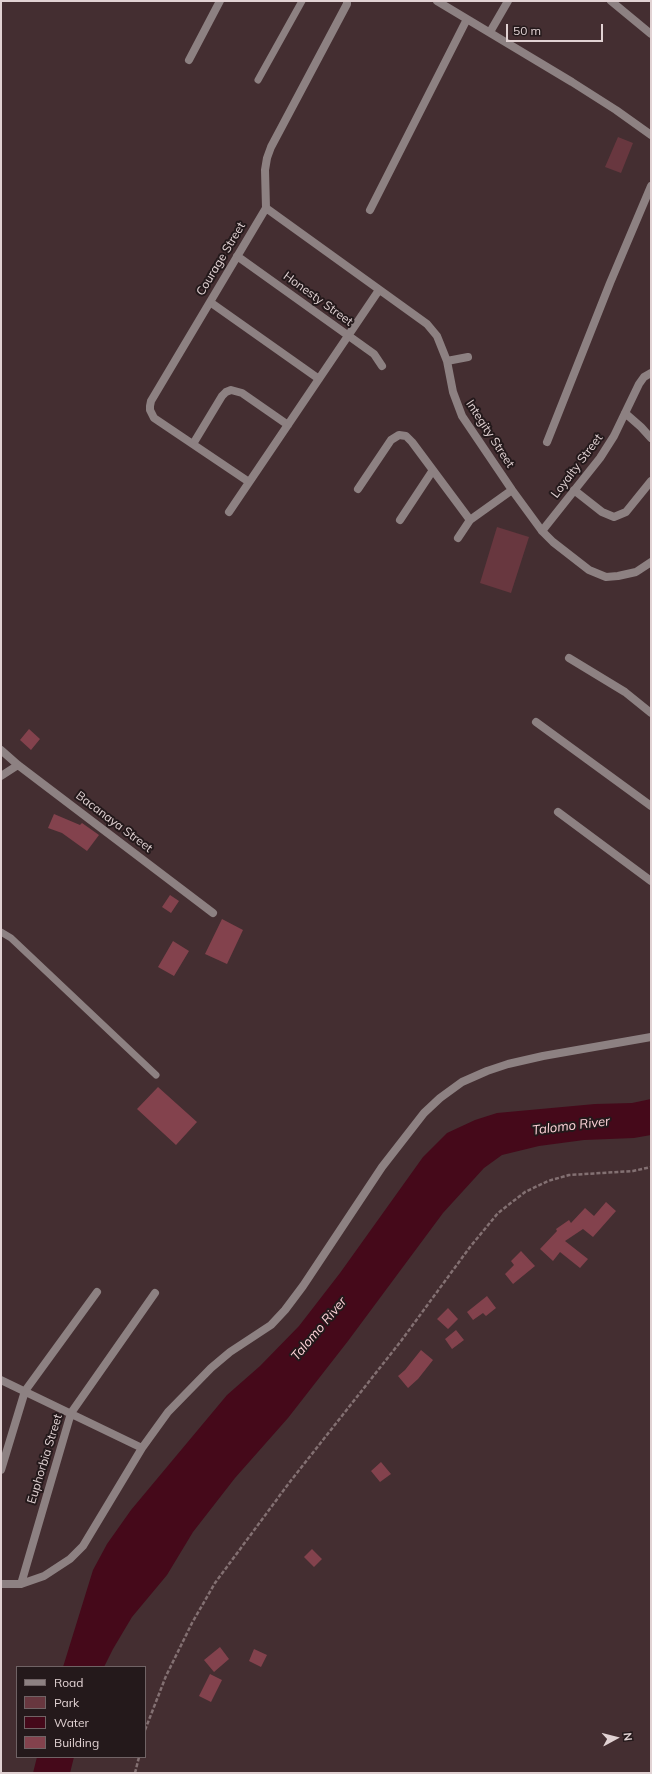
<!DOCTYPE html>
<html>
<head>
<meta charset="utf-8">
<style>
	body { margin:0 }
	#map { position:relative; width:652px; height:1774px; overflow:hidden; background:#442e31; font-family:Mulish,sans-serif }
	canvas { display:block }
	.frame { position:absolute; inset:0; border:2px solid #e1d2d3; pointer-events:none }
	.legend { position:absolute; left:16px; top:1666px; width:130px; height:92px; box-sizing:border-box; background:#24191b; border:1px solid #706365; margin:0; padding:5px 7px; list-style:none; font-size:12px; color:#e1d2d3 }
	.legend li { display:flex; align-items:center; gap:8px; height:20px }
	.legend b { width:20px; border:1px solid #706365 }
	.north { position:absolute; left:596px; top:1718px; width:40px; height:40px; -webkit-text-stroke:3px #24191b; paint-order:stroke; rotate:83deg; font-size:11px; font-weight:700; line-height:16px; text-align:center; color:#e1d2d3 }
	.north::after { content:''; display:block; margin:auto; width:14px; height:18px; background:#e1d2d3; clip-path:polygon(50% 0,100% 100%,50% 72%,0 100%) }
	.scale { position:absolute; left:506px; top:24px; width:97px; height:18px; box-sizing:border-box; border:2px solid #e1d2d3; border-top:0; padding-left:5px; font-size:12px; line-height:14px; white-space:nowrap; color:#e1d2d3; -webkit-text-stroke:3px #24191b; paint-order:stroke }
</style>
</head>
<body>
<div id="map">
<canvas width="652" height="1774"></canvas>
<div class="frame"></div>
<ul class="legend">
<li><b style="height:5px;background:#8d8182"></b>Road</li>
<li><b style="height:11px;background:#68373f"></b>Park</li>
<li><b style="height:11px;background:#45091a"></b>Water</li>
<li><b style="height:11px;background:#83424d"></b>Building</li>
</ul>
<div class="north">N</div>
<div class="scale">50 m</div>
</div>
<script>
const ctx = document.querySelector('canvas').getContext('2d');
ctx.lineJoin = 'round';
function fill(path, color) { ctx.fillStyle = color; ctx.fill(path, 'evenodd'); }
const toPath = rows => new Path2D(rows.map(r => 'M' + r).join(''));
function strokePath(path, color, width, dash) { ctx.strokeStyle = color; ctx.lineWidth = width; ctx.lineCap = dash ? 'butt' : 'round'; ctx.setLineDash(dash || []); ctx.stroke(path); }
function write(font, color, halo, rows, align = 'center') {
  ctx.font = font + ' Mulish,sans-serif'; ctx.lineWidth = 4; ctx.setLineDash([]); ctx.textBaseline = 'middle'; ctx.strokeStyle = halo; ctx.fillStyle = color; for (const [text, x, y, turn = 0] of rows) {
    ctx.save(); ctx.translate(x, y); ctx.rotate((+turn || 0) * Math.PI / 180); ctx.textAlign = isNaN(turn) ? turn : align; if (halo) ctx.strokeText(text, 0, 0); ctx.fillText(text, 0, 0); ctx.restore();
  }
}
fill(toPath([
	[618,137,633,143,621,173,605,167],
	[497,527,529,537,511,593,480,583]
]), '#68373f');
fill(toPath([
	[651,1099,651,1135,634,1138,584,1140,539,1146,502,1155,484,1168,443,1213,348,1341,288,1418,235,1478,193,1532,167,1575,132,1617,113,1649,104,1667,63,1667,93,1570,107,1544,131,1510,227,1395,260,1366,299,1326,340,1273,423,1157,447,1133,475,1120,497,1113,595,1104,632,1103],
	[37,1757,74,1757,70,1773,33,1773]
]), '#45091a');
fill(toPath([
	[29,729,40,739,31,750,20,740],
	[54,814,80,825,82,823,99,835,87,851,62,833,48,828],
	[170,895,179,901,171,913,162,907],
	[222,919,243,930,227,964,205,954],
	[173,941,189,951,174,976,158,967],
	[158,1087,197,1122,176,1145,137,1109],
	[606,1202,616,1211,593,1237,583,1229,565,1241,588,1259,580,1268,560,1252,553,1261,540,1249,557,1231,556,1229,569,1220,571,1223,585,1208,594,1216],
	[521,1251,535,1266,513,1284,505,1274,514,1265,511,1261],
	[487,1296,496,1308,486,1316,483,1313,473,1320,467,1312],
	[448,1308,458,1319,448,1329,437,1319],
	[456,1330,464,1340,452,1349,445,1339],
	[421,1350,433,1360,418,1379,408,1388,398,1376,405,1370],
	[381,1462,391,1474,380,1482,371,1471],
	[312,1549,322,1559,314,1567,304,1557],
	[220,1647,229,1659,214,1672,204,1660],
	[254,1649,267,1655,261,1667,249,1661],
	[210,1674,222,1680,211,1702,199,1696]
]), '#83424d');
strokePath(toPath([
	[145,1730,166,1676,192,1623,215,1583,289,1483,401,1341,470,1247,498,1213,525,1192,548,1181,569,1175,633,1171,651,1167],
	[135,1773,139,1757]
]), '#837072', 2.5, [4, 2]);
strokePath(toPath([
	[258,80,302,1],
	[1,932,11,938,156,1075]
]), '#8d8182', 7);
strokePath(toPath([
	[437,1,572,82,616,110,651,135],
	[611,1,651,34],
	[490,32,508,1],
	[189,60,220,1],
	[266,208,427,324,437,336,447,361,453,392,462,416,512,490,542,531,553,542,589,570,606,577,618,576,636,572,651,562],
	[370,210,467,19],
	[237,256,374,354,382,366],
	[210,302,319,379],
	[447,361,468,357],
	[625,413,641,427,651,438],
	[547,442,610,283,651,186],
	[193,444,222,396,226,392,231,390,242,393,288,425],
	[249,482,154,418,150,410,150,406,151,401,266,208,265,170,267,158,271,147,347,4,347,1],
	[358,489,391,440,399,435,406,436,412,442,470,520],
	[574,490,602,512,614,517,626,512,651,481],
	[229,512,379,290],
	[400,520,433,470],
	[542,531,600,458,614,436,639,384,644,377,651,373],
	[458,538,470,520,512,490],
	[569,658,625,692,651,713],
	[536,722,651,806],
	[1,750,18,765,213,913],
	[1,776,18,765],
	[558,812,651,881],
	[1,1380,142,1448],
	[1,1470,25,1391,97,1292],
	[1,1584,21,1584,44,1576,70,1559,83,1546,142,1448,168,1412,211,1368,230,1352,271,1325,285,1310,303,1286,382,1167,424,1113,440,1098,462,1082,487,1071,508,1064,543,1056,651,1037],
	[21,1584,71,1413,155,1293]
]), '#8d8182', 8);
write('12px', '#e1d2d3', '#24191b', [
	["Courage Street",221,259,-59],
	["Honesty Street",318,299,36],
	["Integity Street",490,434,57],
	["Loyalty Street",577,466,-53],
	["Bacanaya Street",114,822,37],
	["Euphorbia Street",45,1459,-73]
]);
write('italic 13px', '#fdd3d8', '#24191b', [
	["Talomo River",571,1126,-7],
	["Talomo River",319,1329,-50]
]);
</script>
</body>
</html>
